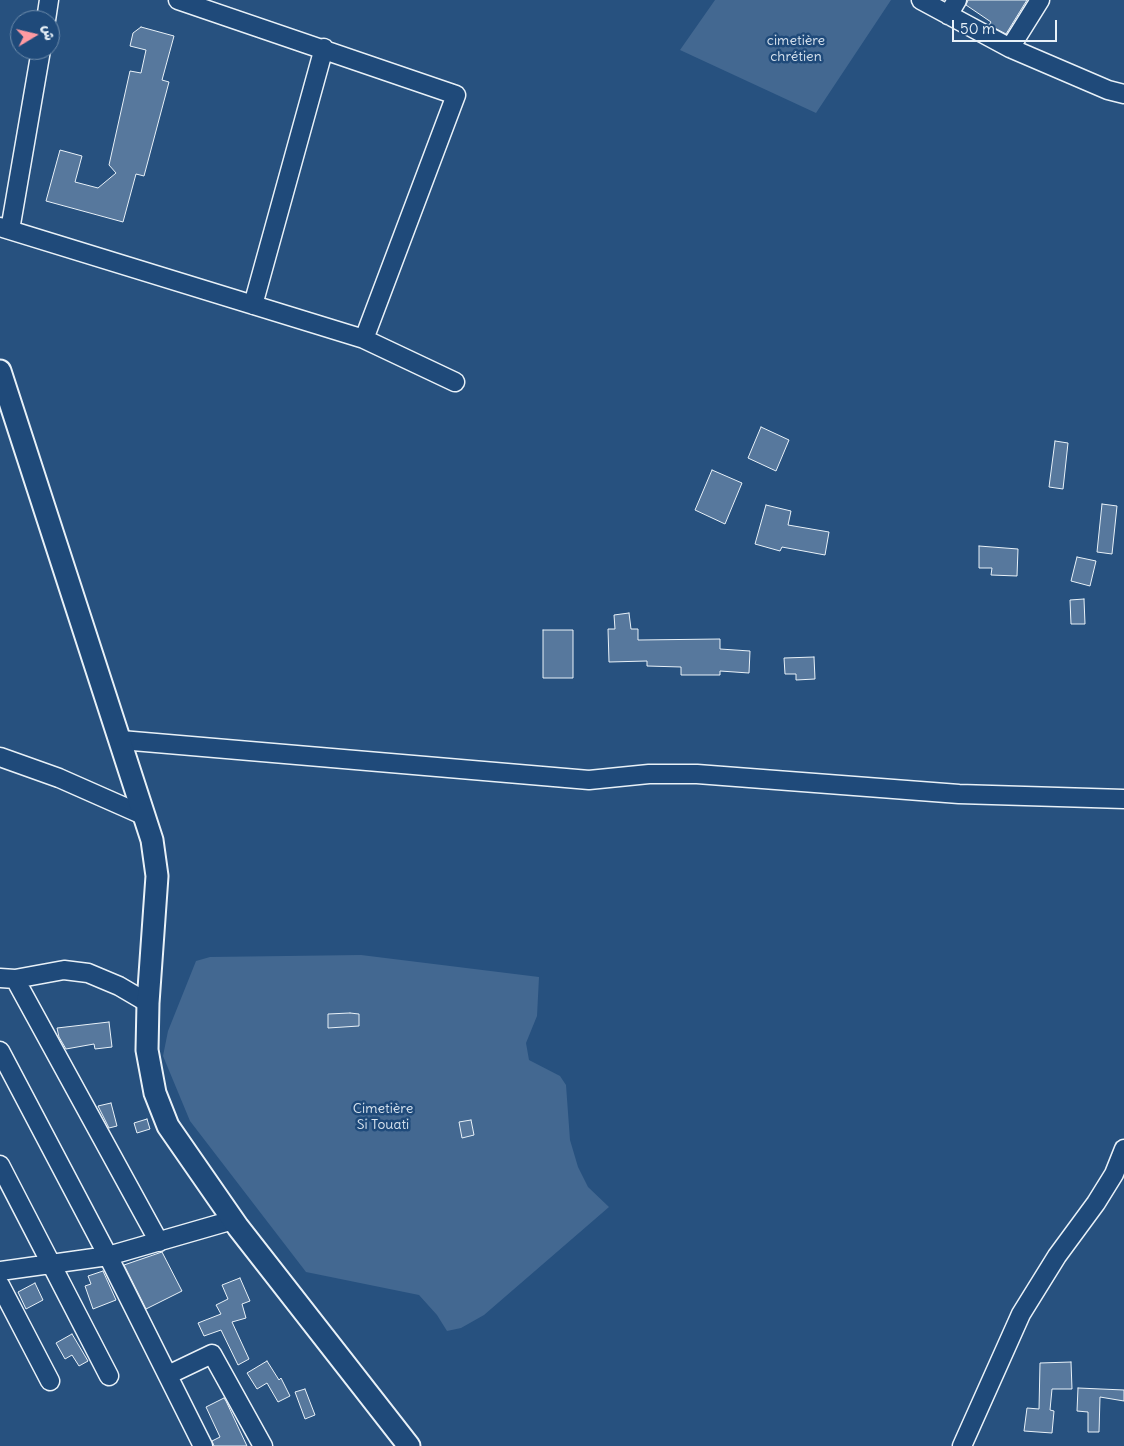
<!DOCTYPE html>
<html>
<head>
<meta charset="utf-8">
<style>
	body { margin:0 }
	#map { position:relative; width:1124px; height:1446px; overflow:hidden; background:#27517f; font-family:Delius,"Playpen Sans Arabic",sans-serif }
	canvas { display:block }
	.north { position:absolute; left:10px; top:10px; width:50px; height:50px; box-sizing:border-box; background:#1f4a7a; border:1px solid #6f8dac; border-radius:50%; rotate:81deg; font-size:14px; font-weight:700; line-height:20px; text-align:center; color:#e8f1f8 }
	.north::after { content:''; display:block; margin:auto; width:18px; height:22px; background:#ff9aa2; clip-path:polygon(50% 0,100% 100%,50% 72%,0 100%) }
	.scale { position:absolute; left:952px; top:20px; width:105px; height:22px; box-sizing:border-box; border:2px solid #e8f1f8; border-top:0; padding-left:6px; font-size:15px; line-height:18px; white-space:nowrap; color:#e8f1f8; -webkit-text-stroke:4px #1f4a7a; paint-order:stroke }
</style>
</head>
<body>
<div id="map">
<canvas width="1124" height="1446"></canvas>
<div class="north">ش</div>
<div class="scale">50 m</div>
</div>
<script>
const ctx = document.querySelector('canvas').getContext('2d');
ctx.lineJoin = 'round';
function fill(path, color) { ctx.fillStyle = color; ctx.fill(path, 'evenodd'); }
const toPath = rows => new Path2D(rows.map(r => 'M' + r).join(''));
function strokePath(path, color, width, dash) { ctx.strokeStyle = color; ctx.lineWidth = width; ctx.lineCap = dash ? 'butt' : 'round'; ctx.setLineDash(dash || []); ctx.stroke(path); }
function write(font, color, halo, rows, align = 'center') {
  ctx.font = font + ' Delius,sans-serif'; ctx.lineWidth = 5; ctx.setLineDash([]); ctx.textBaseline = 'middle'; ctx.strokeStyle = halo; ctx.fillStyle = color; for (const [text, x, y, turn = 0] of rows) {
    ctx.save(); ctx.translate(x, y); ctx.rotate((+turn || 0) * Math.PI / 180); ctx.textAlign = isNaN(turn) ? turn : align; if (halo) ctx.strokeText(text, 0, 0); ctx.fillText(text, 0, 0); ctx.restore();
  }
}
fill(toPath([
	[715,0,891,0,816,113,680,50],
	[361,955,539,977,537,1016,526,1043,529,1060,560,1076,566,1085,570,1140,578,1167,588,1187,609,1207,484,1315,461,1328,447,1331,437,1315,419,1295,306,1272,190,1121,163,1056,168,1031,196,961,210,957]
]), '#436891');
const building = toPath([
	[968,0,1027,0,1006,34,989,25,991,22,966,5,968,0],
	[141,27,174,36,162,80,169,82,144,176,136,174,123,222,46,201,60,150,82,156,75,182,98,188,116,173,109,165,130,71,141,73,146,50,130,46,133,33,141,27],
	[761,427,789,440,776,471,748,458,761,427],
	[1055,441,1068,443,1063,489,1049,487,1055,441],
	[712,470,742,483,725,524,695,510,712,470],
	[1102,504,1117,506,1112,554,1097,552,1102,504],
	[766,505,791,511,788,525,829,532,825,555,782,547,780,551,755,544,766,505],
	[979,546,1018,549,1017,576,991,575,992,568,979,568,979,546],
	[1077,557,1096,561,1090,586,1071,581,1077,557],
	[1084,599,1085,624,1071,624,1070,600,1084,599],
	[629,613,631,629,638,629,638,640,720,639,720,649,750,651,749,673,720,671,720,675,681,675,681,667,647,666,647,661,609,662,608,629,615,629,614,615,629,613],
	[543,630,573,630,573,678,543,678,543,630],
	[814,657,815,679,796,680,796,674,785,674,784,658,814,657],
	[350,1013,359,1014,359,1026,328,1028,328,1014,350,1013],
	[109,1022,112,1047,95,1049,94,1044,66,1049,59,1037,57,1028,109,1022],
	[111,1103,117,1126,109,1128,98,1106,111,1103],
	[147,1119,150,1129,137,1133,134,1123,147,1119],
	[471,1120,474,1135,462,1138,459,1122,471,1120],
	[162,1252,182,1291,146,1309,124,1265,162,1252],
	[103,1271,116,1300,93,1309,85,1286,91,1284,88,1276,103,1271],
	[240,1278,250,1301,242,1304,246,1318,232,1322,249,1359,238,1365,221,1330,204,1336,198,1323,221,1314,216,1305,228,1299,222,1285,240,1278],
	[35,1283,43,1300,26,1309,18,1292,35,1283],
	[72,1334,88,1361,79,1366,72,1355,65,1359,56,1343,72,1334],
	[267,1361,279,1380,281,1378,290,1396,278,1402,267,1383,257,1389,247,1373,267,1361],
	[1071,1362,1072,1389,1052,1389,1050,1410,1054,1411,1052,1433,1024,1431,1027,1408,1039,1409,1040,1363,1071,1362],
	[1078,1388,1124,1390,1124,1401,1100,1397,1099,1432,1088,1432,1088,1412,1077,1411,1078,1388],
	[305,1389,315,1415,305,1419,295,1392,305,1389],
	[224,1398,226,1401,247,1446,214,1446,212,1441,220,1437,206,1407,224,1398]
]);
fill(building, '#57789d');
strokePath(building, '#e8f1f8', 1);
const minor = toPath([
	[178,0,456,95,364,339],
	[921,0,1010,48,1108,90,1124,94],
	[948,15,957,0],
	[46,20,49,0],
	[1010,48,1040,0],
	[0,227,364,339,455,382],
	[10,230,41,50],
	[253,305,324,48],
	[121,740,589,780,649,774,697,774,959,794,1124,799],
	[0,757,59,778,145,816],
	[0,978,15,979,64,970,88,973,119,986,148,1003],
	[15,979,159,1242],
	[0,1051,108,1256,203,1446],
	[0,1165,109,1376],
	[0,1271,108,1256,233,1220],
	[0,1285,50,1381],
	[168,1375,212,1354,263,1446],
	[962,1446,1021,1314,1057,1256,1096,1203,1114,1174,1124,1149]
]);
const major = toPath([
	[0,371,152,840,157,876,148,1003,147,1050,155,1093,168,1126,238,1227,409,1446]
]);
strokePath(minor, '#e8f1f8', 21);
strokePath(major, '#e8f1f8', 25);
strokePath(minor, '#1f4a7a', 18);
strokePath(major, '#1f4a7a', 21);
write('14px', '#d8e3ee', '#1f4a7a', [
	["cimetière",796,41],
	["chrétien",796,57],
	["Cimetière",383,1109],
	["Si Touati",383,1125]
]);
</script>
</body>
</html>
